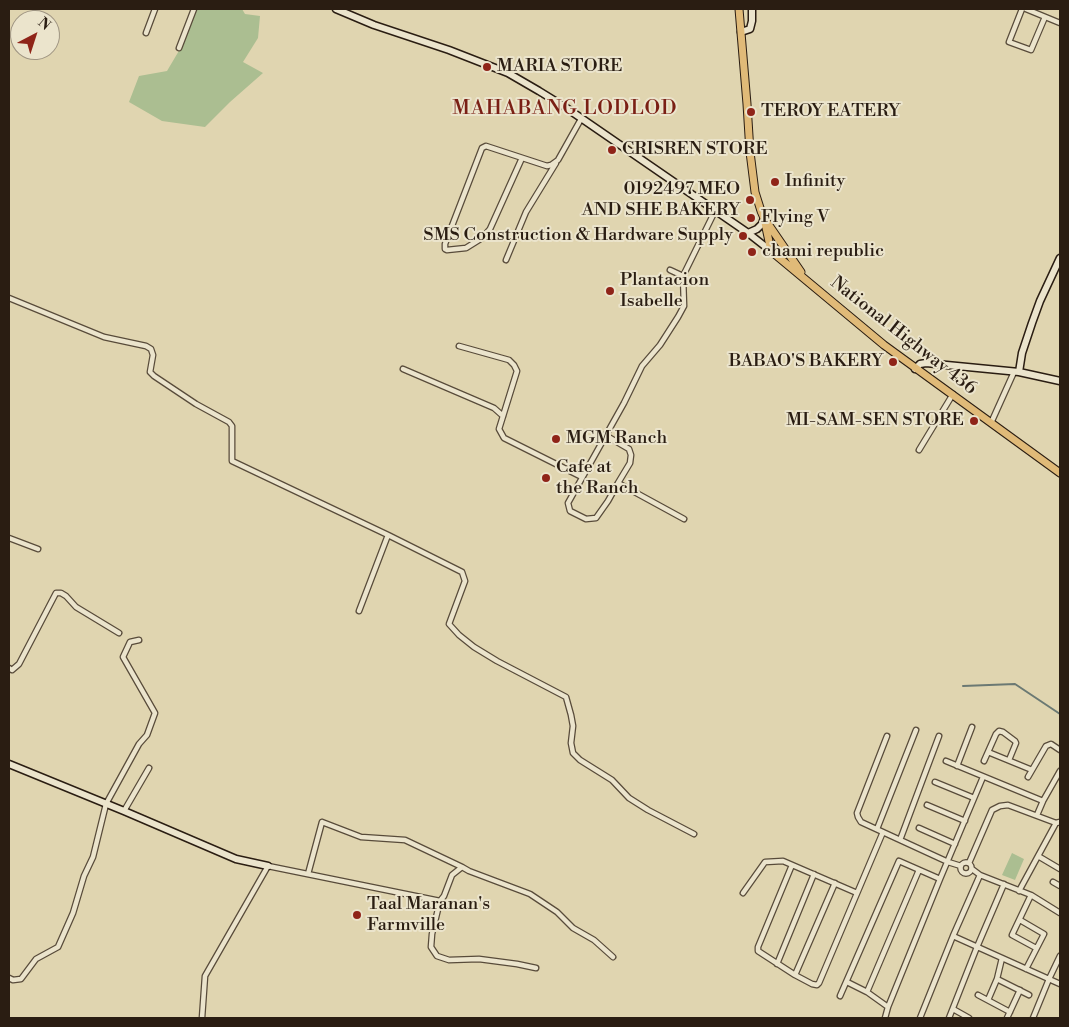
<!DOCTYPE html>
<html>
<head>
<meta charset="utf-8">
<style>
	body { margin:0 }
	#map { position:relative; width:1069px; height:1027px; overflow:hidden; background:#e0d5b0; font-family:"Libre Bodoni",serif }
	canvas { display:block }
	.frame { position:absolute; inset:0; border:10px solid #2a1d12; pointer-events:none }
	.north { position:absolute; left:10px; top:10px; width:50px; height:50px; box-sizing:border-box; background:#ebe4cc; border:1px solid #9e9482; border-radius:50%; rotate:40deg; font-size:14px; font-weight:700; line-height:20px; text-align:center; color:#2a1d12 }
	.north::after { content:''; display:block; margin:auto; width:18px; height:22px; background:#8f2418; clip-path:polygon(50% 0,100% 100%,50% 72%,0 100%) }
</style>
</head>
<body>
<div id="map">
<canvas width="1069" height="1027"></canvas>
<div class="frame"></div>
<div class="north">N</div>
</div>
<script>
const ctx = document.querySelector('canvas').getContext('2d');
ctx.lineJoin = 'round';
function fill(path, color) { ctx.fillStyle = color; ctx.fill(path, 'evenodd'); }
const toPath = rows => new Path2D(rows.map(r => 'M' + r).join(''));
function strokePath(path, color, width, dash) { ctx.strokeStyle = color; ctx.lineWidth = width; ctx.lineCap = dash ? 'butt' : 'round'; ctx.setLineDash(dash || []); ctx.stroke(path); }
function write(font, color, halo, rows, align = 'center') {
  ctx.font = font + ' "Libre Bodoni",serif'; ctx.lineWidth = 4; ctx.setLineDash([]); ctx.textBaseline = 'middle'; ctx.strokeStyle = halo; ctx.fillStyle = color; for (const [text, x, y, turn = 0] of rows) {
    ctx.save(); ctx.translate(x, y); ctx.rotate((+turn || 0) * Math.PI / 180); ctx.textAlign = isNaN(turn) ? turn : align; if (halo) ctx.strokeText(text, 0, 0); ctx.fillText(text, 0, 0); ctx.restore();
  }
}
fill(toPath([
	[196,9,242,9,245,14,260,16,258,38,243,62,263,73,230,102,205,127,162,121,129,102,139,76,167,71,180,49],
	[1012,853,1024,859,1015,880,1002,875]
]), '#abbe91');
strokePath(toPath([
	[963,686,1015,684,1060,714]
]), '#6b7973', 2);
const street = toPath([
	[1022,9,1009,42,1031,50,1045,17],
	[1026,9,1060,23],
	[146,33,155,9],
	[179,48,194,9],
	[522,158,490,229,482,238,466,248,447,250,445,249,445,244,482,148,486,146,547,166,551,165,558,160,581,119],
	[506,260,526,212,556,163],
	[670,270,683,276],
	[9,298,104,337,146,346,151,349,153,355,150,372,154,376,196,404,229,422,232,426,232,461,388,535,462,572,465,581,449,624,459,635,474,647,497,661,566,697,571,715,573,726,571,743,573,753,580,760,612,780,629,798,648,810,694,834],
	[459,346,509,360,514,365,517,371,499,429,504,438,582,477],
	[403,369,494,408,503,416],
	[991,423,1014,372],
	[605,435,629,449,631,455,630,463,618,483],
	[919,450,953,394],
	[684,519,618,483,608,501,596,518,586,519,570,511,568,503,624,403,642,366,660,345,678,317,684,306,683,276,715,211],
	[9,538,38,549],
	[359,611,388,535],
	[9,668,12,670,19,664,56,593,61,593,66,596,76,607,119,633],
	[887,736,857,813,858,817,861,822,948,862,961,866],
	[988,752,1032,770],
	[946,761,1043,801],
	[984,761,996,734,999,731,1003,732,1015,741,1016,743,1009,760],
	[957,766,972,727],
	[1028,777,1046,746,1051,744,1060,750],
	[935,782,974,798],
	[927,805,965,821],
	[124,811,149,768],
	[1037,815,1043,801,1060,771],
	[919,828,955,844],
	[877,829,916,730],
	[900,840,939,736],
	[1038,856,1060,869],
	'960.5 868a5.5 5.5 0 1 1 11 0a5.5 5.5 0 1 1-11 0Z',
	[969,863,992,810,1000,806,1008,805,1056,823,1060,822],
	[792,865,758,947,758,951,795,975,812,984,817,985,819,983,883,832],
	[972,869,980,875,1031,895,1060,913],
	[308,874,322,822,361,837,405,840,462,867],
	[1053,882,1060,886],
	[1019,891,1056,823],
	[743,893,765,862,783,861,857,893],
	[1031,895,1012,935,1036,948],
	[440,901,432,934,431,947,437,956,449,960,479,959,517,964,536,968],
	[1020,920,1044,934,1026,969],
	[953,936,1060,984],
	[777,964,814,874],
	[795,975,835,883],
	[9,978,13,980,21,979,36,959,58,947,73,913,84,876,93,857,106,804,139,744,147,735,155,713,123,657,130,642,139,640],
	[997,979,1029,995],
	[847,982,867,992,888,1007,940,879,983,777],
	[867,992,919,870],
	[978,995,1010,1012],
	[840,996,899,861,940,879],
	[988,1000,997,979,1002,958],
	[953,1009,969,1018],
	[202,1018,205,976,268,866,440,901,444,896,452,875,462,867,469,871,530,894,557,912,573,928,594,940,613,957],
	[885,1018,888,1007],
	[920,1018,953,936,980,875],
	[949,1018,977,947,1004,884],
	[1007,1018,1020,990],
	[1033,1018,1049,979,1060,956]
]);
const secondary = toPath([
	[336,9,374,25,449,50,508,73,539,91,565,107,748,233,771,251],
	[741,32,750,29,752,21,752,9],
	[748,233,757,229,762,224,764,218],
	[915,369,920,364,926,363,1019,372,1060,381],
	[1019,372,1022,353,1032,323,1040,301,1060,258],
	[9,764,124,811,236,859,268,866]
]);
const primary = toPath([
	[739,9,747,104,750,152,755,192,761,211,764,218,801,272],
	[764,218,771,251,884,345,1060,473]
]);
strokePath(street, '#584b3a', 7);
strokePath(secondary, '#2a1d12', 9);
strokePath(primary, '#2a1d12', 9);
strokePath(street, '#ebe4cc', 4.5);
strokePath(secondary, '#ebe4cc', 6);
strokePath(primary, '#e0ba78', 7);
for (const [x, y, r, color] of [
	[487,67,5,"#8f2418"],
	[751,112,5,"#8f2418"],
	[612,150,5,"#8f2418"],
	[775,182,5,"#8f2418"],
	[750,200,5,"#8f2418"],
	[751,218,5,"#8f2418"],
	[743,236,5,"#8f2418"],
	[752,252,5,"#8f2418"],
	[610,291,5,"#8f2418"],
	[893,362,5,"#8f2418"],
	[974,421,5,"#8f2418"],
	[556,439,5,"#8f2418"],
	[546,478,5,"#8f2418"],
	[357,915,5,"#8f2418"]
]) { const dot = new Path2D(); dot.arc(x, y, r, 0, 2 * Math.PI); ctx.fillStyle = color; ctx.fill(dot); strokePath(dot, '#ebe4cc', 2); }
write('18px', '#2a1d12', '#ebe4cc', [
	["MARIA STORE",497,67],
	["TEROY EATERY",761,112],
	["CRISREN STORE",622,150],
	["Infinity",785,182],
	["0192497 MEO",740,190,"right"],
	["AND SHE BAKERY",740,211,"right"],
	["Flying V",761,218],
	["SMS Construction & Hardware Supply",733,236,"right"],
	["chami republic",762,252],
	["Plantacion",620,281],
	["Isabelle",620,302],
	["BABAO'S BAKERY",883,362,"right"],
	["MI-SAM-SEN STORE",964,421,"right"],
	["MGM Ranch",566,439],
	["Cafe at",556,468],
	["the Ranch",556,489],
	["Taal Maranan's",367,905],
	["Farmville",367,926]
], 'left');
write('18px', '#2a1d12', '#ebe4cc', [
	["National Highway 436",903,336,38]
]);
ctx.letterSpacing = '1px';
write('20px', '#7a1f14', '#ebe4cc', [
	["MAHABANG LODLOD",565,109]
]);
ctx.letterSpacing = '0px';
</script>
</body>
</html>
